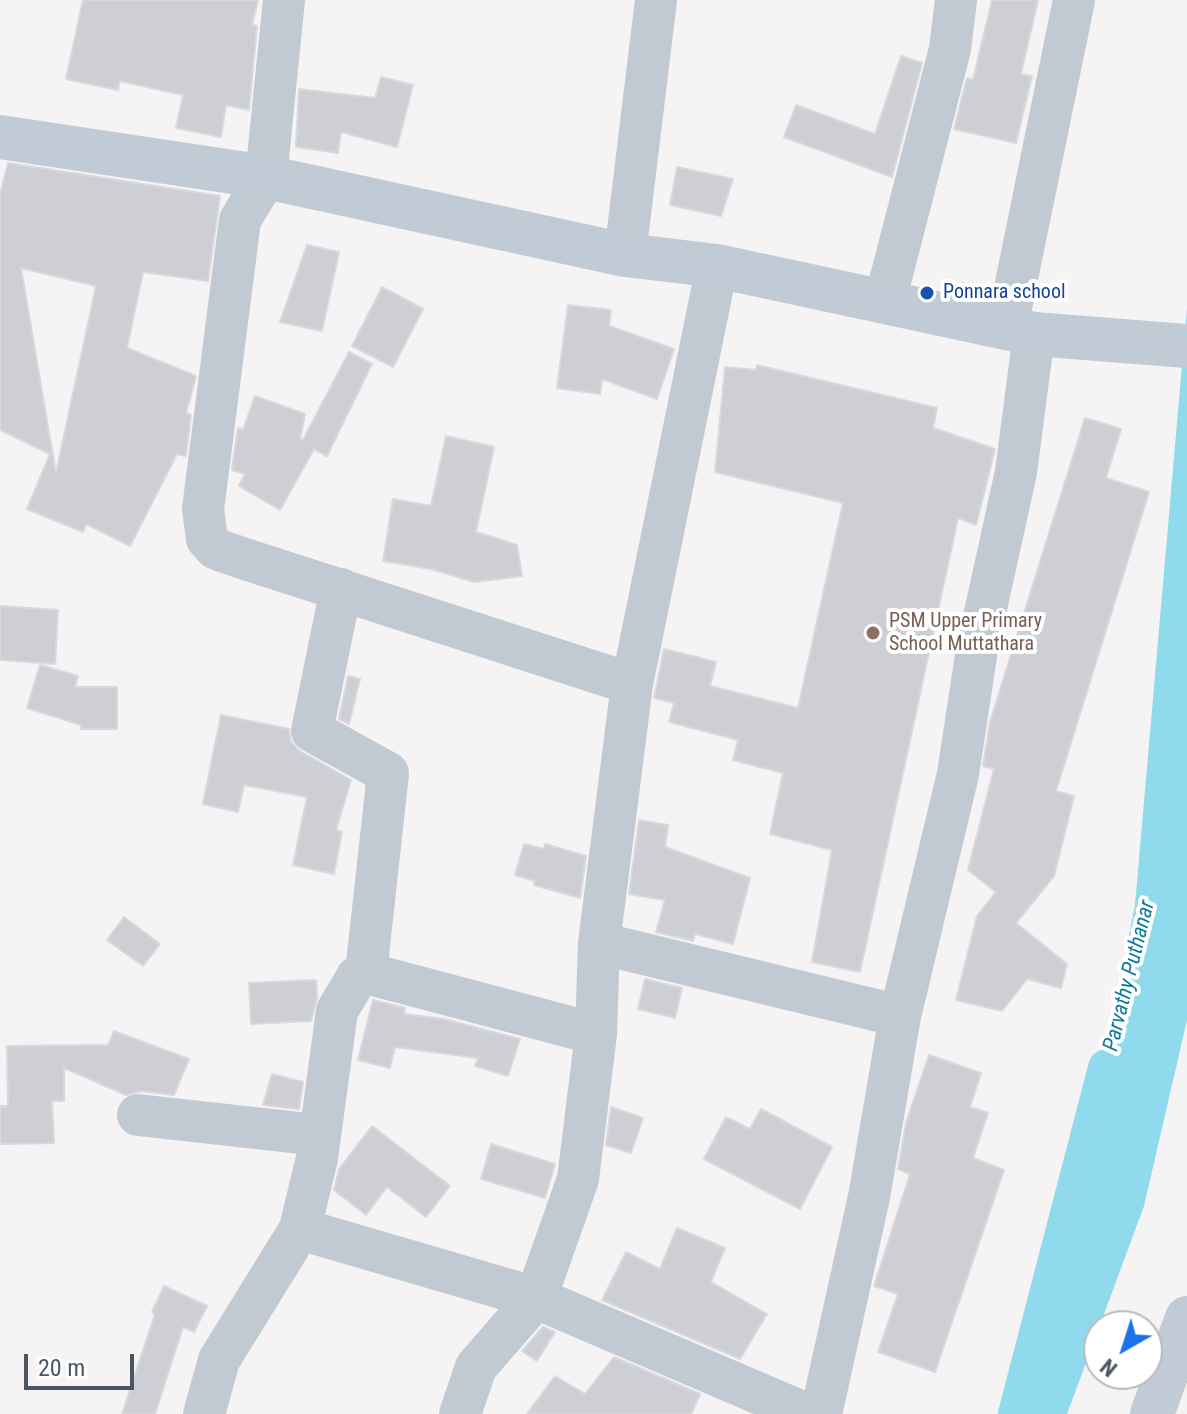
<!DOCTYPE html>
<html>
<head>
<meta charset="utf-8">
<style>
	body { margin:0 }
	#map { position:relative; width:1187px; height:1414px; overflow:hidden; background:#f5f3f3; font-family:"Roboto Condensed",sans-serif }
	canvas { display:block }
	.north { position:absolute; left:1083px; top:1310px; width:80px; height:80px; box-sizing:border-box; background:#fff; border:2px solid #b7bbc0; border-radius:50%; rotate:219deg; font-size:22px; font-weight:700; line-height:32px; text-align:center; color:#4a5661 }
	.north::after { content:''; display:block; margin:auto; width:28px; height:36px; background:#1a73e8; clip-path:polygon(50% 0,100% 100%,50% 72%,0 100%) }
	.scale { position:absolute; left:24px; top:1354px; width:110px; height:36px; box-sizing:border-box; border:4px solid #4a5661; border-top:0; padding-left:10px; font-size:24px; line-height:28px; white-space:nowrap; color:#4a5661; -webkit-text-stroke:6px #fff; paint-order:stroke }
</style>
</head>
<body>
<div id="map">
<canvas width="1187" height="1414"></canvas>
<div class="north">N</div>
<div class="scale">20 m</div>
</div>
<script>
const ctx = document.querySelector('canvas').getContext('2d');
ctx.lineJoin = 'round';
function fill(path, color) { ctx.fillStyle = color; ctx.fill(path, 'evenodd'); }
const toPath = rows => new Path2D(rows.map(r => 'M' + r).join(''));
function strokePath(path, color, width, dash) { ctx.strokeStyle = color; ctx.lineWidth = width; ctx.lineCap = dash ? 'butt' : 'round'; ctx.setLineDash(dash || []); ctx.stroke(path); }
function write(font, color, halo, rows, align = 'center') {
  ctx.font = font + ' "Roboto Condensed",sans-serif'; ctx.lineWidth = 8; ctx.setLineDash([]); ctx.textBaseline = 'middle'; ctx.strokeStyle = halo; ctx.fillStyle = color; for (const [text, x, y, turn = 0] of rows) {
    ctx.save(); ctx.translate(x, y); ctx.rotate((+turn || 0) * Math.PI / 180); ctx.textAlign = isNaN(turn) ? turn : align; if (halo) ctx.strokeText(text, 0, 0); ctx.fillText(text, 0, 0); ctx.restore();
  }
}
fill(toPath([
	[1187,308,1187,1020,1144,1206,1067,1414,1024,1414,1059,1293,1135,905]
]), '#90daee');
strokePath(toPath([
	[1017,1414,1107,1068]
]), '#90daee', 38);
const building = toPath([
	[83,0,258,0,252,25,257,26,249,110,226,105,221,137,176,128,183,95,120,81,118,90,66,79,83,0],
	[992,0,1038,0,1021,74,1032,76,1016,143,954,129,967,78,973,80,992,0],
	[901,56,922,63,892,177,784,137,796,105,875,134,901,56],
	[381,77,413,85,397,147,341,132,338,153,296,147,299,89,375,98,381,77],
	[8,163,220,196,208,281,143,272,127,348,196,376,186,413,191,415,186,456,177,454,130,546,86,524,83,532,27,509,50,454,0,430,0,194,8,163],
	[21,268,96,286,56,473,53,456,21,268],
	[677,167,733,179,721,216,670,205,677,167],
	[307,245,339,252,322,331,280,322,307,245],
	[382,287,423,309,393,367,352,346,382,287],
	[568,305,611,310,609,326,674,349,657,399,602,379,600,394,557,388,568,305],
	[349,352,372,364,327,456,314,449,280,510,239,486,245,474,232,470,238,428,243,430,255,396,305,414,300,439,303,440,349,352],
	[757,365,937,408,933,428,995,449,976,525,958,518,860,972,812,962,832,850,770,834,783,773,733,760,738,740,669,722,674,703,654,698,664,649,716,662,710,686,798,708,843,503,715,472,725,367,756,370,757,365],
	[1085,418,1121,429,1106,478,1149,492,1056,791,1074,796,1054,876,1016,923,1067,964,1061,988,1027,979,1002,1011,956,1000,977,916,996,892,968,870,994,769,983,766,990,722,1085,418],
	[446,436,494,447,476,532,517,545,522,576,474,582,431,569,383,561,393,499,431,506,446,436],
	[0,606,58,610,55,664,0,660,0,606],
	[40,665,78,676,75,687,117,687,117,729,81,729,81,725,27,708,40,665],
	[348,676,360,679,349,724,339,719,348,676],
	[221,715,289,729,291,742,300,751,351,780,336,830,342,832,334,874,293,865,307,797,244,785,238,812,203,804,221,715],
	[639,820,668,825,665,847,750,878,733,944,695,934,693,941,656,932,665,900,629,894,639,820],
	[524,844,544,849,545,844,586,856,580,898,534,885,535,881,515,875,524,844],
	[124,917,160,944,143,966,107,940,124,917],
	[645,979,682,988,675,1018,638,1009,645,979],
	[316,980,317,998,311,1021,251,1024,249,983,316,980],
	[373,1000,405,1008,404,1014,444,1019,520,1039,508,1076,475,1066,478,1058,395,1047,390,1068,358,1060,373,1000],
	[114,1031,189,1059,174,1095,141,1091,126,1095,64,1068,64,1101,52,1101,54,1143,0,1144,0,1106,8,1106,7,1046,108,1045,114,1031],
	[929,1055,981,1073,970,1107,988,1113,973,1158,1004,1170,935,1372,878,1352,898,1294,874,1286,910,1174,898,1169,906,1123,929,1055],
	[272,1074,303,1082,299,1109,263,1105,272,1074],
	[611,1107,643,1118,631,1153,606,1145,611,1107],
	[761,1109,832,1147,800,1209,704,1159,726,1117,750,1129,761,1109],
	[372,1126,450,1186,426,1217,387,1187,366,1215,334,1190,339,1169,372,1126],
	[491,1144,555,1164,545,1198,481,1179,491,1144],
	[677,1228,725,1248,711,1282,767,1314,740,1359,602,1300,626,1252,660,1269,677,1228],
	[164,1286,207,1306,194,1332,183,1327,155,1414,122,1414,155,1314,152,1312,164,1286],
	[543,1327,555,1332,537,1361,522,1351,543,1327],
	[614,1357,700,1394,691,1414,527,1414,555,1376,585,1394,614,1357]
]);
fill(building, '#cdcfd5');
strokePath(building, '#d7d9de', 2);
strokePath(toPath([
	[284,0,266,177,240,220,203,509,207,539,216,549,242,558,632,684],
	[625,255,656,0],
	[885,301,950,49,956,0],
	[1007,327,1074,0],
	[341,589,312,731,388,773,366,973],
	[599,943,900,1016],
	[138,1115,318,1135],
	[300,1229,317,1158,337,1011,357,977,366,973,596,1034],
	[204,1414,219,1360,300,1229,536,1298,807,1414],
	[460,1414,476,1367,536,1298,578,1179,596,1034,599,943,632,684,717,266],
	[821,1414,869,1197,900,1016,958,774,977,649,1016,472,1034,334]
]), '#c1cad2', 42);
strokePath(toPath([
	[0,137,266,177,625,255,717,266,1034,334,1187,346],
	[1152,1414,1187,1318]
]), '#c1cbd6', 44);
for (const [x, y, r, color] of [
	[927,293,8,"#1a4fb4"],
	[873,633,8,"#8d6e63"]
]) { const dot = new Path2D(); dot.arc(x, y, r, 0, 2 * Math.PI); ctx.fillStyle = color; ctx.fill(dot); strokePath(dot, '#fff', 3); }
write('20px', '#164399', '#fff', [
	["Ponnara school",943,293]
], 'left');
write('20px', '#785e54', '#fff', [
	["PSM Upper Primary",889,622],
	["School Muttathara",889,645]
], 'left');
write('italic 22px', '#0c7c9b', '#fff', [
	["Parvathy Puthanar",1130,976,-76]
]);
</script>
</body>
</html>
